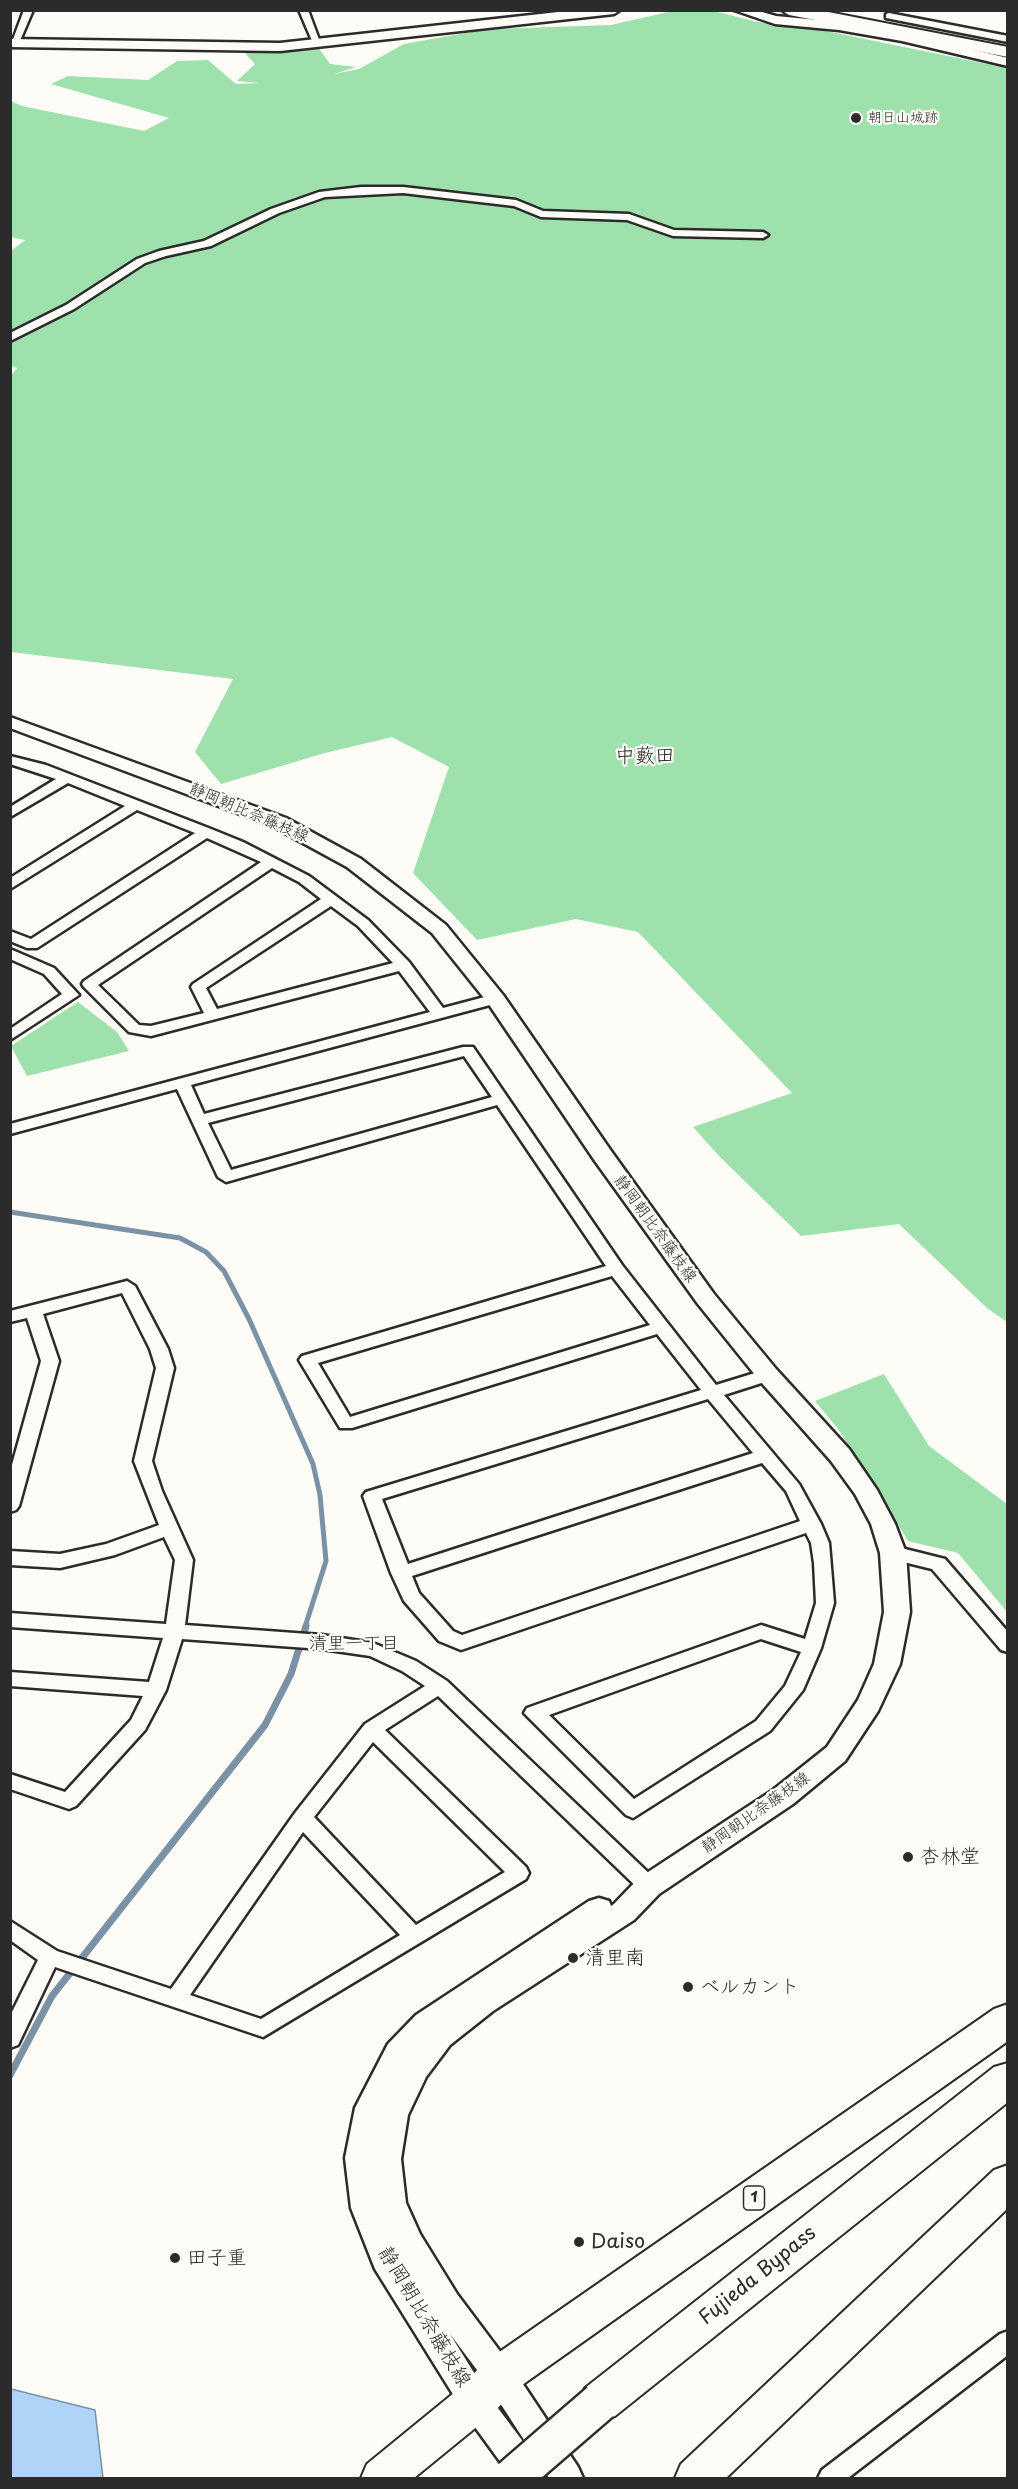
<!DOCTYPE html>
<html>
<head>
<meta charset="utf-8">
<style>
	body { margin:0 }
	#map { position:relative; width:1018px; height:2489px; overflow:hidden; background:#fdfcf7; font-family:"Playpen Sans",sans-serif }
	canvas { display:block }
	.frame { position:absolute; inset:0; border:12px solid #2b2b2b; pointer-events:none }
</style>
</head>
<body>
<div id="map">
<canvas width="1018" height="2489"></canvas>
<div class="frame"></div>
</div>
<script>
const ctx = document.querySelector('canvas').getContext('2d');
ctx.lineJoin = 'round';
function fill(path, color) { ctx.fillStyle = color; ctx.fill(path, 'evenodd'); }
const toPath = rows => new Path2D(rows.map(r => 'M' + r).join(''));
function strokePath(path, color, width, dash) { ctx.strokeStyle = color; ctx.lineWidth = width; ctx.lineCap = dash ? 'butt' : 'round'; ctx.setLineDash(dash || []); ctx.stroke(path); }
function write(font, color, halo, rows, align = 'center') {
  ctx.font = font + ' "Playpen Sans","Klee One",sans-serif'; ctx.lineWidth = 4.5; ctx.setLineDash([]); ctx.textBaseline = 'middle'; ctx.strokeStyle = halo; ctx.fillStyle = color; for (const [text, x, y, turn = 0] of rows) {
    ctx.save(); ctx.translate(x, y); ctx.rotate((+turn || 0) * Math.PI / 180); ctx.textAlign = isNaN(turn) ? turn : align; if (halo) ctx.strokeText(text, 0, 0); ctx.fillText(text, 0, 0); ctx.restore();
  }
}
fill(toPath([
	[677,10,714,11,757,22,811,28,1007,68,1007,1322,987,1308,899,1224,801,1236,719,1156,693,1127,792,1093,638,932,576,919,477,940,413,873,449,767,392,737,325,753,221,784,195,752,233,679,11,652,10,377,17,368,11,366,11,251,25,240,11,237,11,101,22,106,144,131,169,118,51,84,68,76,148,80,177,61,208,60,236,84,259,83,237,81,255,64,245,53,318,47,330,64,356,67,334,74,359,69,404,44,488,29,611,25],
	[78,1002,117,1032,129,1051,27,1076,11,1046],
	[884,1374,929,1446,1007,1504,1007,1612,958,1553,908,1541,839,1430,815,1401]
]), '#9ee1ac');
const water = toPath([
	[11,2389,95,2410,103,2478,11,2478,11,2389]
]);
fill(water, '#aed5f8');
strokePath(water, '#7a91a6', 1.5);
strokePath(toPath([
	[10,1212,180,1238,206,1252,224,1271,249,1319,313,1464,320,1495,326,1561,305,1627]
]), '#7a91a6', 5);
strokePath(toPath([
	[10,2075,52,1996,265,1725,291,1674,306,1626]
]), '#7a91a6', 7);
const street = toPath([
	[24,10,33,10,19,43,11,45,24,10],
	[299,10,308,10,321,45,313,43,299,10],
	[889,13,1008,36,1008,42,886,18,886,14,889,13],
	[361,187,403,187,516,200,543,211,629,214,674,230,763,232,768,235,763,238,673,236,627,220,541,217,514,206,403,193,325,197,279,213,211,246,166,256,145,263,74,309,10,341,10,333,66,305,137,259,159,251,204,241,271,209,319,192,361,187],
	[10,756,46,765,211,829,243,842,309,876,368,920,409,962,443,1008,496,994,501,996,504,999,501,1002,191,1085,204,1114,463,1047,473,1047,622,1265,716,1385,768,1369,774,1371,777,1375,774,1379,724,1395,799,1484,821,1524,829,1543,834,1603,821,1648,803,1690,770,1731,633,1818,626,1815,524,1713,527,1708,761,1625,805,1639,816,1603,814,1563,811,1543,806,1533,461,1650,439,1641,404,1601,391,1573,363,1496,366,1492,701,1390,657,1334,352,1428,340,1428,299,1360,302,1356,606,1266,497,1105,226,1182,218,1177,177,1089,10,1134,10,1124,430,1012,399,971,151,1036,129,1032,84,987,82,984,84,981,261,862,207,838,37,948,27,948,10,941,10,931,31,939,195,833,137,810,10,889,10,878,125,806,68,783,10,817,10,807,56,779,10,764,10,756],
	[272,868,299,882,321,899,193,984,191,987,204,1013,151,1026,139,1025,98,985,272,868],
	[331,906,358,926,393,963,217,1009,206,988,331,906],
	[464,1056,492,1097,231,1170,208,1123,464,1056],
	[612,1276,650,1325,350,1417,318,1363,612,1276],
	[708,1399,753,1453,408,1564,382,1499,708,1399],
	[762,1463,786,1491,800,1521,462,1635,453,1631,419,1593,412,1576,762,1463],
	[761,1639,801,1652,785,1686,756,1721,634,1799,549,1715,761,1639],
	[10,949,54,968,79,995,10,1040,10,1029,62,994,44,974,10,959,10,949],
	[127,1281,135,1286,168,1349,174,1368,152,1461,162,1491,193,1560,185,1625,322,1635,373,1643,416,1661,447,1681,656,1880,659,1886,656,1892,649,1894,642,1892,438,1696,385,1730,526,1867,529,1873,526,1879,263,2037,55,1967,18,2045,10,2048,10,2016,38,1960,10,1940,10,1921,57,1951,171,1989,295,1813,365,1724,425,1686,402,1671,370,1656,322,1649,182,1639,166,1690,145,1730,76,1806,69,1809,10,1789,10,1774,65,1792,131,1720,143,1696,10,1686,10,1672,149,1682,163,1638,10,1627,10,1613,166,1624,175,1560,164,1537,115,1555,60,1568,10,1565,10,1551,60,1554,106,1544,159,1525,134,1461,156,1368,150,1349,122,1293,43,1314,59,1361,19,1506,16,1510,10,1512,10,1472,41,1361,27,1318,10,1322,10,1311,127,1281],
	[373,1742,505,1872,416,1925,314,1817,373,1742],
	[303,1832,400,1935,261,2019,190,1995,303,1832],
	[893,1546,945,1559,1008,1632,1008,1652,1001,1650,932,1569,887,1558,884,1553,887,1548,893,1546],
	[1008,2331,1008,2355,848,2478,818,2478,822,2470,1000,2334,1008,2331]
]);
const secondary = toPath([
	[576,10,620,10,614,14,280,51,10,47,10,39,280,43,576,10],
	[734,10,755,10,776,16,839,22,902,33,1008,58,1008,66,902,41,839,30,775,24,734,10],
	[10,717,286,818,361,859,446,925,503,995,611,1151,714,1294,776,1369,849,1449,877,1490,895,1524,906,1553,910,1612,900,1664,878,1711,845,1761,793,1804,659,1894,634,1920,493,2011,450,2045,426,2077,408,2115,401,2159,406,2203,420,2234,457,2294,511,2366,578,2467,583,2478,549,2478,541,2466,544,2478,512,2478,464,2412,375,2269,351,2208,345,2158,355,2108,388,2044,416,2015,589,1901,599,1898,609,1901,611,1906,614,1904,639,1878,773,1790,827,1747,858,1700,874,1664,884,1612,880,1553,871,1524,855,1494,831,1461,760,1381,698,1304,595,1161,488,1003,432,933,347,867,272,826,10,728,10,717],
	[450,2334,489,2386,539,2463,486,2392,450,2334]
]);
const highway = toPath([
	[781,10,818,10,1008,47,1008,57,789,15,781,10],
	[1008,2004,1008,2041,515,2390,490,2416,414,2478,361,2478,367,2464,460,2388,485,2362,994,2009,1008,2004],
	[1008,2063,1008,2102,615,2416,600,2421,585,2416,579,2402,585,2388,994,2067,1008,2063],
	[1008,2165,1008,2208,726,2478,675,2478,681,2464,994,2170,1008,2165]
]);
strokePath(street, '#2b2b2b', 5);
strokePath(secondary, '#2b2b2b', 5);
strokePath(highway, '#2b2b2b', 4);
fill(street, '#fdfcf7');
fill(secondary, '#fdfcf7');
fill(highway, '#fdfcf7');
const highwayBridge = toPath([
	[512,2478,600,2402]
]);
strokePath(highwayBridge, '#2b2b2b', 43, []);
strokePath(highwayBridge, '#fdfcf7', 38);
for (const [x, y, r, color] of [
	[856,118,6,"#2b2b2b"],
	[908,1857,6,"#2b2b2b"],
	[573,1958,6,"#2b2b2b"],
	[688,1987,6,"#2b2b2b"],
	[579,2242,6,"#2b2b2b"],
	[175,2258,6,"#2b2b2b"]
]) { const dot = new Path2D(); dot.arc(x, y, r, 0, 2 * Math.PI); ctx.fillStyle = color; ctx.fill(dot); strokePath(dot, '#fdfcf7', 2); }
write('14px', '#2b2b2b', '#fdfcf7', [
	["朝日山城跡",868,118]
], 'left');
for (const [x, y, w] of [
	[754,2198,21]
]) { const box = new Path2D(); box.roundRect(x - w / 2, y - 12, w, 24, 4.5); ctx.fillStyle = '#fdfcf7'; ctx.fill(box); strokePath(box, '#2b2b2b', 1.5); }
write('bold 15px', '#2b2b2b', null, [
	["1",754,2198]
]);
write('16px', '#2b2b2b', '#fdfcf7', [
	["静岡朝比奈藤枝線",249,813,23],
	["静岡朝比奈藤枝線",655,1229,54],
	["静岡朝比奈藤枝線",756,1813,-35]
]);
write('18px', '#2b2b2b', '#fdfcf7', [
	["清里一丁目",354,1644]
]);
write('20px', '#2b2b2b', '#fdfcf7', [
	["中藪田",645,756]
]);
write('20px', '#2b2b2b', '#fdfcf7', [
	["杏林堂",920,1857],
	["清里南",585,1958],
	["ベルカント",700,1987],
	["Daiso",591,2242],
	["田子重",187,2258]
], 'left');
write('20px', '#2b2b2b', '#fdfcf7', [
	["Fujieda Bypass",758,2276,-39],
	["静岡朝比奈藤枝線",424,2317,59]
]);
</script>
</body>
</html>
